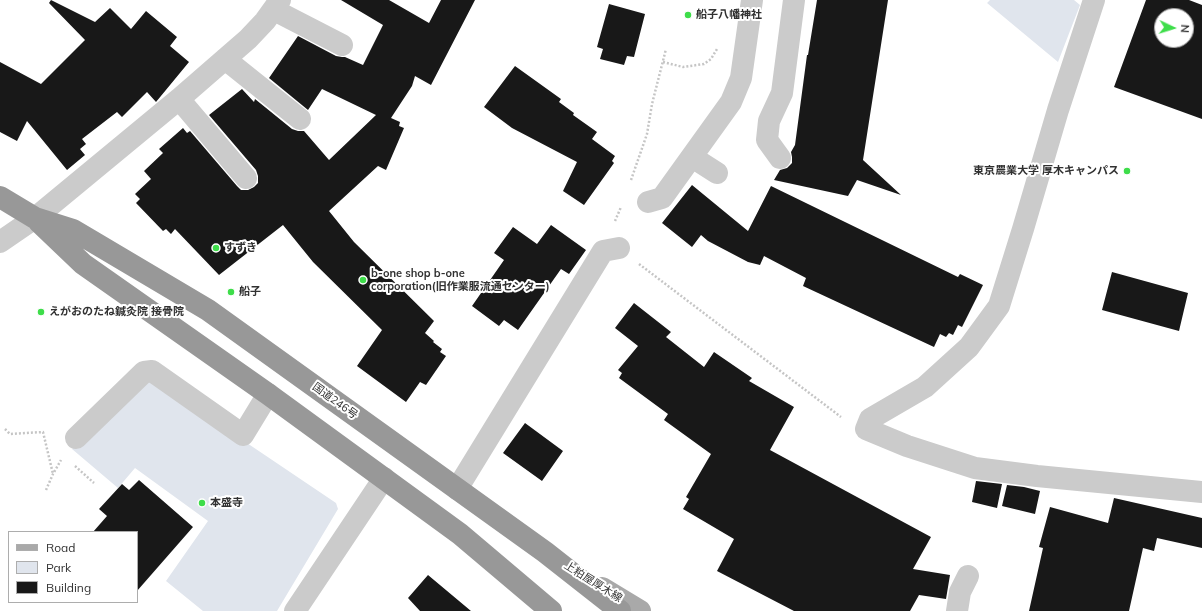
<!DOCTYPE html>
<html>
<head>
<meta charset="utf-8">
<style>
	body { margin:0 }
	#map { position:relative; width:1202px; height:611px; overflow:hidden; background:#fff; font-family:Mulish,sans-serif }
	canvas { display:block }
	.legend { position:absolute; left:8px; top:531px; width:130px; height:72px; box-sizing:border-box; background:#fff; border:1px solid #adadad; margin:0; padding:5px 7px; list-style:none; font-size:12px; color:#313131 }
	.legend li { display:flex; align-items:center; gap:8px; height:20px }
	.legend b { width:20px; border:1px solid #adadad }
	.north { position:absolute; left:1154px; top:8px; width:40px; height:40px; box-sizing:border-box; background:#fff; border:1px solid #adadad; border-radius:50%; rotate:94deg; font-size:11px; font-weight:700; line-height:16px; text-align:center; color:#313131 }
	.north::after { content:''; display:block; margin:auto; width:14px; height:18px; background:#3edd4a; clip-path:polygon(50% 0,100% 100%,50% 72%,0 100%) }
</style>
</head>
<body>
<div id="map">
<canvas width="1202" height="611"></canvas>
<ul class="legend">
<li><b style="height:5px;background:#a9a9a9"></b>Road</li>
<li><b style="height:11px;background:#e0e5ed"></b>Park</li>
<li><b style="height:11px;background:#181818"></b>Building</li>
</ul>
<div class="north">N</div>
</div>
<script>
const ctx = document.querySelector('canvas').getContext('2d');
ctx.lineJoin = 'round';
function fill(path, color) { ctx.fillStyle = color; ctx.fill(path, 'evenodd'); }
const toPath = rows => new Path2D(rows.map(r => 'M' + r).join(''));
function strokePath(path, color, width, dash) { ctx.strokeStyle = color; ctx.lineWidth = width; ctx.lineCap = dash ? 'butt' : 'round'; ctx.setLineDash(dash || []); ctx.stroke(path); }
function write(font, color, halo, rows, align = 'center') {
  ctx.font = font + ' Mulish,"Noto Sans JP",sans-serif'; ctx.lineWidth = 4; ctx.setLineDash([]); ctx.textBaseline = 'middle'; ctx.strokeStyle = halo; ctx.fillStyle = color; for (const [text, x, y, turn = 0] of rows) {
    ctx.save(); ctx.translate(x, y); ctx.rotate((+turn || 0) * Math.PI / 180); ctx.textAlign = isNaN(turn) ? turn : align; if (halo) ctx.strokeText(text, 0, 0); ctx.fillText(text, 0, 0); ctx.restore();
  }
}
fill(toPath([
	[990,0,1074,0,1080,5,1058,62,987,3],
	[142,375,149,377,336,503,338,509,277,611,203,611,166,581,208,521,135,468,118,488,72,449]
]), '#e0e5ed');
fill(toPath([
	[51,0,95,22,110,8,131,29,146,11,177,37,170,46,189,62,156,102,147,92,122,117,117,112,82,139,86,144,80,149,85,155,67,170,27,121,17,141,0,132,0,62,41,84,85,40,49,3],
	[341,0,389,0,429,23,441,0,475,0,431,85,415,76,412,86,391,118,400,122,399,126,404,128,386,170,378,166,329,211,354,242,434,321,425,333,434,341,433,342,442,349,440,352,446,356,426,385,420,382,406,402,357,366,382,330,313,262,283,225,219,275,175,229,171,234,166,229,163,231,136,203,140,199,135,194,151,179,144,171,163,153,159,149,183,128,187,133,190,131,237,186,241,190,248,190,254,187,258,183,258,176,256,170,209,115,242,89,254,102,255,99,292,129,298,131,304,131,329,160,376,115,322,89,308,110,269,78,298,36,336,56,342,57,345,57,363,65,383,25],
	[817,0,888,0,863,160,901,195,857,180,848,196,774,180,780,170,787,168,792,163,792,157,791,152,795,145,807,55,808,55],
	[1146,0,1189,0,1202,5,1202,119,1114,87],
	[1162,16,1186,16,1186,40,1162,40],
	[609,4,645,14,634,57,627,56,624,65,600,59,603,49,597,47],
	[515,66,561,99,559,102,574,113,573,115,597,132,592,139,615,156,612,161,614,163,584,205,563,191,577,162,512,128,484,107],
	[692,185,748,231,771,186,958,277,960,274,983,285,962,327,958,325,953,335,949,333,946,337,940,334,934,347,803,286,806,278,764,256,760,265,748,262,708,241,701,235,692,247,662,223],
	[551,225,586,250,569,274,561,269,518,330,504,320,499,326,472,306,504,260,494,253,513,227,537,244],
	[1112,272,1188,293,1179,331,1102,310],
	[634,303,671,332,666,337,704,367,714,352,752,378,749,381,794,407,770,450,931,537,913,569,950,575,946,599,919,595,910,611,794,611,717,571,734,539,683,509,689,499,686,497,711,454,664,420,668,414,619,378,622,373,618,370,638,346,615,328],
	[525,423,563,451,542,481,503,453],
	[139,480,193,527,137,591,137,532,93,532,107,516,99,509,122,484,129,490],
	[976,481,1002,484,997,508,972,502],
	[1007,485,1024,487,1040,491,1035,514,1002,506],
	[1114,498,1202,518,1202,548,1157,538,1154,551,1143,548,1129,611,1029,611,1043,548,1039,547,1050,507,1108,523],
	[428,575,471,611,420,611,408,598]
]), '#181818');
strokePath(toPath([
	[663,62,683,67,704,64,711,59,717,49],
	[631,180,647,134,652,104,666,49],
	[615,221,621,207],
	[639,264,841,417],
	[5,429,10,434,43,432,53,474],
	[75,466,94,483],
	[46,490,53,474,61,460]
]), '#c5c5c5', 2.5, [2, 2]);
strokePath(toPath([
	[1094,0,1058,110,1023,229,999,306,969,347,925,387,870,419,866,429,907,446,975,468,1037,476,1202,492],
	[274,10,342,45],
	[225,59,300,119],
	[179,99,246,178],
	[692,157,717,173],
	[780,158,767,140,769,121,782,93,794,0],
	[648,202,662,198,731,102,741,78,752,0],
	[0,242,35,218,179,99,248,39,265,21,280,0],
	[76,438,144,372,152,371,243,435,268,394],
	[457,489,603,251,619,248],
	[295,611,384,478],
	[957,611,960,592,968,576]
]), '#cbcbcb', 22);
strokePath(toPath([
	[602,588,640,611]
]), '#a9a9a9', 22);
strokePath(toPath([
	[0,197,35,218,73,230,95,243,208,310,545,552,620,611],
	[39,222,83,264,268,394,460,534,551,611]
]), '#989898', 22);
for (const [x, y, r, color] of [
	[688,15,4,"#3edd4a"],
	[1127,171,4,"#3edd4a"],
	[216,248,4,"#3edd4a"],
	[363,280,4,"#3edd4a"],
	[231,292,4,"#3edd4a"],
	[41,312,4,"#3edd4a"],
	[202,503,4,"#3edd4a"]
]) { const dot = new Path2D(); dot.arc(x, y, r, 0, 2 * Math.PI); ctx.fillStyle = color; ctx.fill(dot); strokePath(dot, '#fff', 1.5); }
write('bold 11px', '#313131', '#fff', [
	["船子八幡神社",696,15],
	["東京農業大学 厚木キャンパス",1119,171,"right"],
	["すずき",224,248],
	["b-one shop b-one",371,274],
	["corporation(旧作業服流通センター)",371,287],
	["船子",239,292],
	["えがおのたね鍼灸院 接骨院",49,312],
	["本盛寺",210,503]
], 'left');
write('11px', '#313131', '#fff', [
	["国道246号",335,401,36],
	["上粕屋厚木線",593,582,32]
]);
</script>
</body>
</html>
